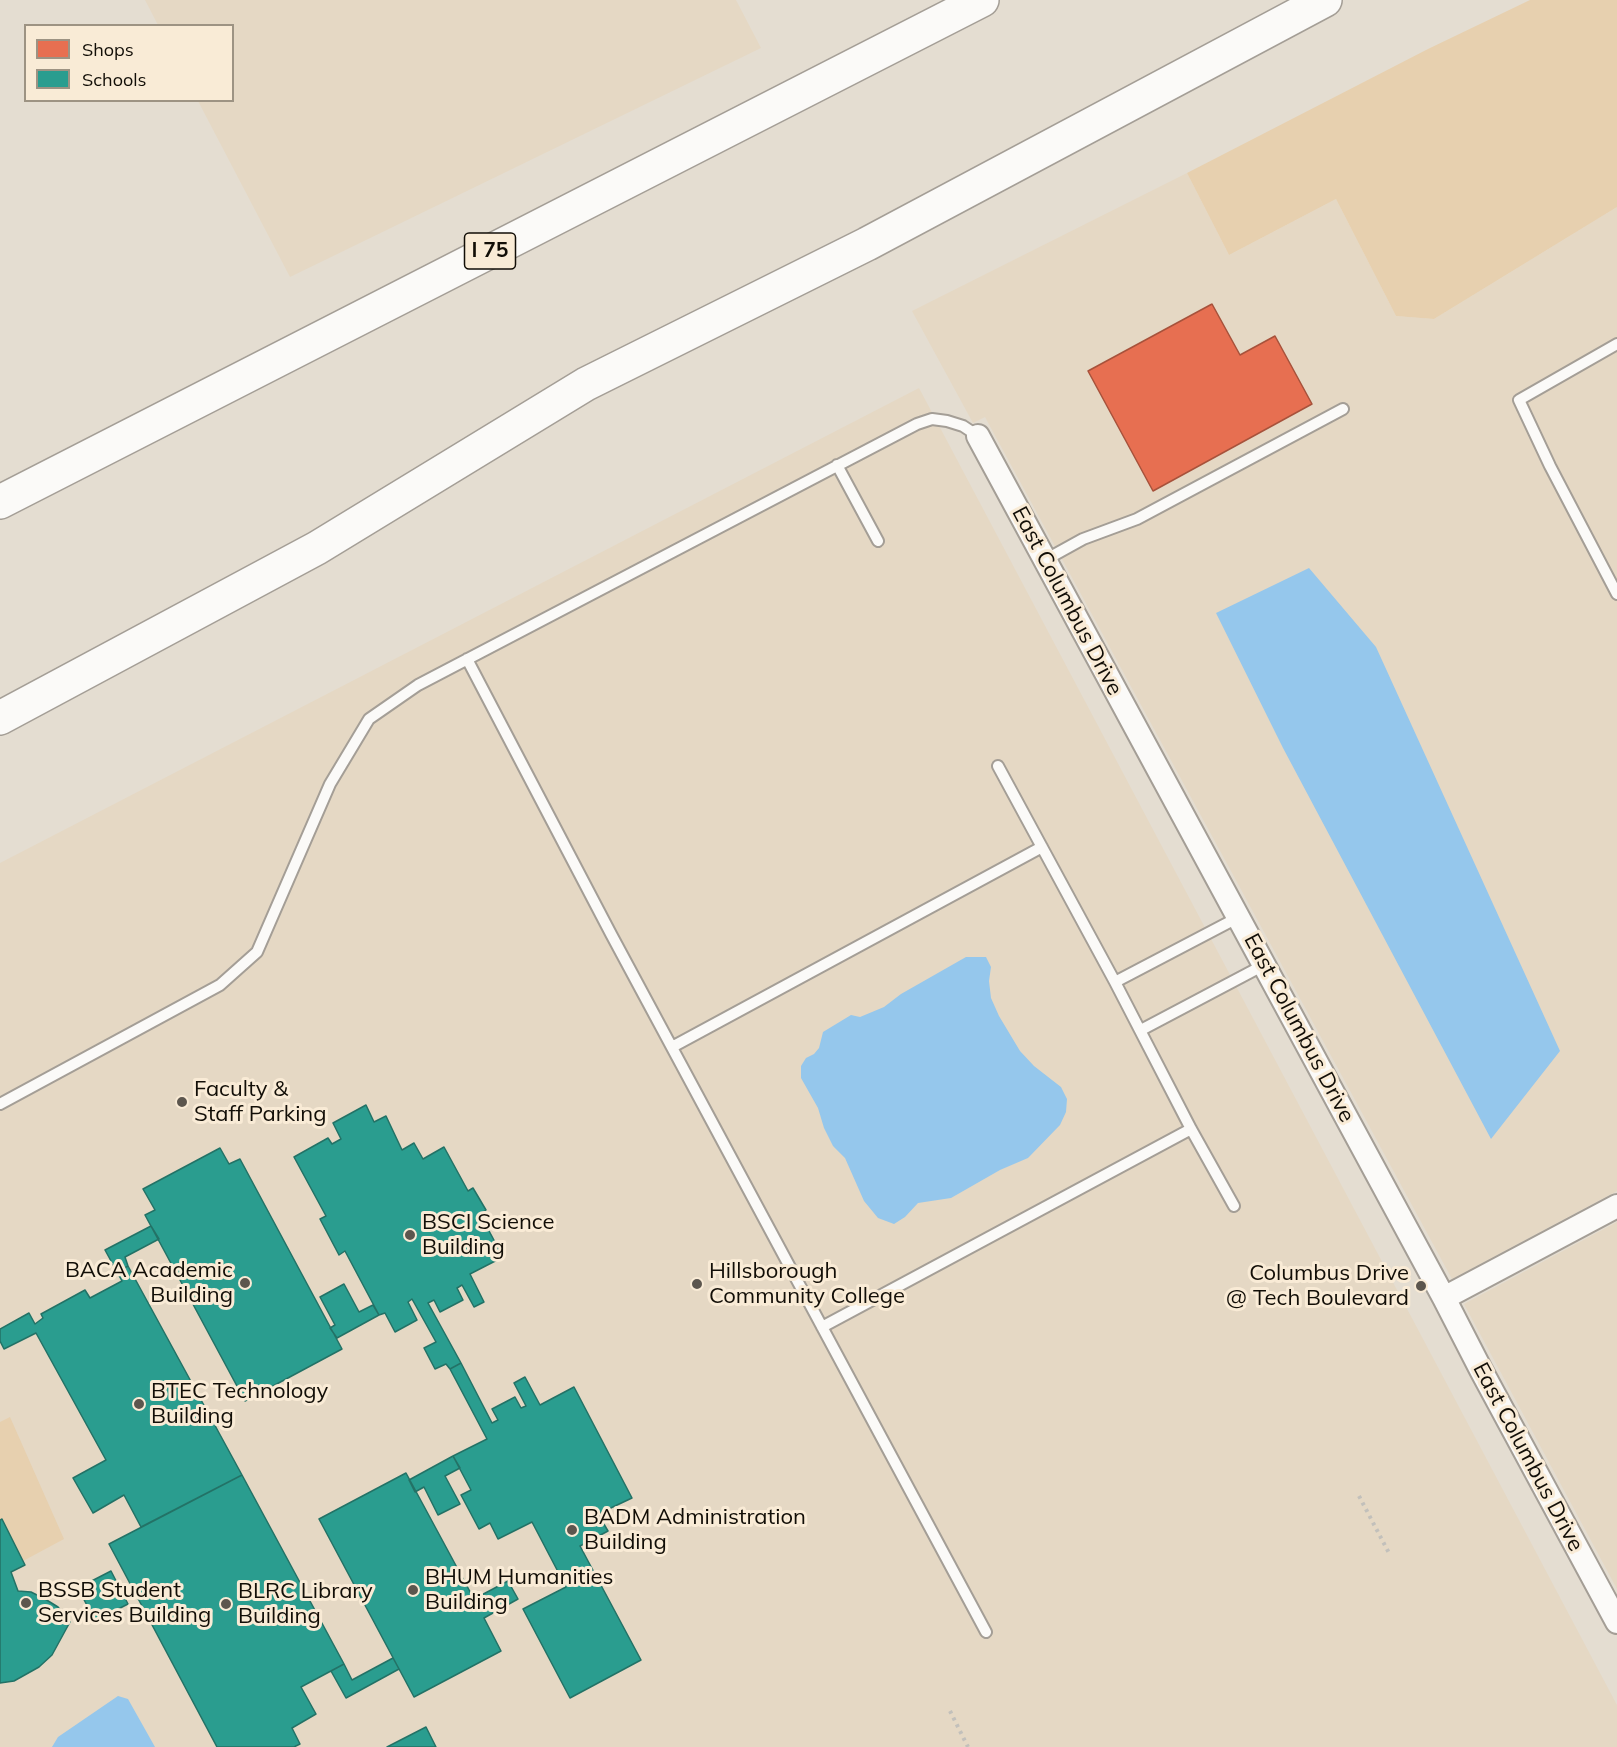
<!DOCTYPE html>
<html>
<head>
<meta charset="utf-8">
<style>
	body { margin:0 }
	#map { position:relative; width:1617px; height:1747px; overflow:hidden; background:#e4ddd1; font-family:Mulish,sans-serif }
	canvas { display:block }
	.legend { position:absolute; left:24px; top:24px; width:210px; height:78px; box-sizing:border-box; background:#f9ebd6; border:2px solid #9d9383; margin:0; padding:8px 10px; list-style:none; font-size:18px; color:#120e07 }
	.legend li { display:flex; align-items:center; gap:12px; height:30px }
	.legend b { width:30px; border:2px solid #9d9383 }
</style>
</head>
<body>
<div id="map">
<canvas width="1617" height="1747"></canvas>
<ul class="legend">
<li><b style="height:16px;background:#e76f51"></b>Shops</li>
<li><b style="height:16px;background:#2a9d8f"></b>Schools</li>
</ul>
</div>
<script>
const ctx = document.querySelector('canvas').getContext('2d');
ctx.lineJoin = 'round';
function fill(path, color) { ctx.fillStyle = color; ctx.fill(path, 'evenodd'); }
const toPath = rows => new Path2D(rows.map(r => 'M' + r).join(''));
function strokePath(path, color, width, dash) { ctx.strokeStyle = color; ctx.lineWidth = width; ctx.lineCap = dash ? 'butt' : 'round'; ctx.setLineDash(dash || []); ctx.stroke(path); }
function write(font, color, halo, rows, align = 'center') {
  ctx.font = font + ' Mulish,sans-serif'; ctx.lineWidth = 6; ctx.setLineDash([]); ctx.textBaseline = 'middle'; ctx.strokeStyle = halo; ctx.fillStyle = color; for (const [text, x, y, turn = 0] of rows) {
    ctx.save(); ctx.translate(x, y); ctx.rotate((+turn || 0) * Math.PI / 180); ctx.textAlign = isNaN(turn) ? turn : align; if (halo) ctx.strokeText(text, 0, 0); ctx.fillText(text, 0, 0); ctx.restore();
  }
}
fill(toPath([
	[145,0,736,0,761,48,290,277,198,101,232,100,232,26,158,25],
	[1187,173,1229,255,1336,199,1396,316,1434,319,1617,207,1617,1191,1452,1279,985,417,973,423,912,311],
	[919,388,1617,1705,1617,1747,0,1747,0,863],
	[1617,1222,1617,1589,1464,1304]
]), '#e5d8c4');
fill(toPath([
	[1530,0,1617,0,1617,207,1434,319,1396,316,1336,199,1229,255,1187,173,1428,49],
	[10,1417,64,1539,23,1561,0,1519,0,1422]
]), '#e7d0af');
fill(toPath([
	[1309,568,1376,647,1560,1051,1491,1139,1283,748,1216,613],
	[966,957,986,957,991,967,989,981,991,998,999,1016,1020,1051,1034,1066,1061,1087,1067,1099,1066,1112,1060,1125,1028,1158,1000,1170,951,1198,918,1203,905,1217,894,1224,878,1218,864,1201,845,1158,833,1146,824,1128,818,1108,801,1078,801,1066,806,1058,814,1054,819,1048,823,1032,851,1015,860,1017,884,1007,901,994],
	[118,1696,128,1699,155,1747,52,1747,58,1737]
]), '#95c7ec');
const shops = toPath([
	[1212,304,1240,355,1275,336,1312,404,1153,491,1088,371,1212,304]
]);
fill(shops, '#e76f51');
strokePath(shops, '#a7523b', 1.5);
const schools = toPath([
	[366,1105,374,1122,386,1116,402,1150,414,1143,423,1159,444,1147,468,1191,473,1188,486,1210,480,1214,503,1257,470,1274,484,1302,474,1307,462,1285,457,1288,463,1300,440,1312,434,1300,428,1303,461,1363,450,1369,446,1364,435,1369,424,1348,436,1342,412,1299,408,1302,417,1320,395,1332,385,1313,379,1315,345,1251,339,1255,320,1219,326,1216,294,1157,328,1138,332,1144,341,1139,333,1123,366,1105],
	[220,1148,229,1164,240,1159,342,1349,245,1401,145,1215,155,1210,143,1189,220,1148],
	[151,1226,159,1239,125,1257,128,1266,117,1272,105,1250,151,1226],
	[128,1266,242,1475,141,1527,124,1495,93,1513,73,1478,106,1460,36,1333,4,1349,0,1341,0,1329,29,1313,35,1324,43,1318,41,1314,85,1290,90,1298,122,1281,117,1272,128,1266],
	[344,1284,359,1312,373,1305,379,1315,337,1338,330,1328,335,1325,320,1297,344,1284],
	[461,1363,492,1423,498,1420,492,1409,515,1397,521,1408,526,1406,514,1383,525,1377,540,1405,574,1387,632,1498,598,1514,608,1531,580,1546,641,1660,570,1698,523,1609,566,1587,532,1522,498,1539,490,1523,479,1529,461,1495,471,1490,453,1456,487,1439,450,1369,461,1363],
	[453,1456,460,1468,445,1476,460,1504,438,1515,424,1487,415,1492,409,1480,453,1456],
	[406,1473,474,1599,508,1581,518,1599,484,1618,501,1651,414,1697,319,1519,406,1473],
	[242,1475,344,1664,301,1687,316,1714,292,1728,300,1744,294,1747,217,1747,109,1544,242,1475],
	[2,1519,25,1565,11,1572,18,1591,31,1592,45,1599,58,1607,70,1622,52,1655,39,1667,14,1681,0,1683,0,1520,2,1519],
	[111,1571,128,1604,95,1621,78,1588,111,1571],
	[393,1658,399,1669,346,1698,331,1671,344,1664,352,1680,393,1658],
	[426,1727,436,1747,387,1747,426,1727]
]);
fill(schools, '#2a9d8f');
strokePath(schools, '#237266', 1.5);
const service = toPath([
	[1617,344,1519,400,1550,466,1617,594],
	[837,465,878,541],
	[1045,560,1083,539,1137,519,1343,409],
	[467,659,611,934,986,1632],
	[998,766,1115,982,1191,1129,1234,1206],
	[1115,982,1239,917],
	[1141,1030,1264,965],
	[672,1047,1042,847],
	[0,1104,220,985,257,952,330,784,369,719,418,685,917,424,932,419,947,421,963,426,978,436],
	[822,1327,1191,1129]
]);
const minor = toPath([
	[978,436,1444,1298,1481,1370,1617,1622],
	[1444,1298,1617,1206]
]);
const motorway = toPath([
	[0,502,982,0],
	[0,718,317,548,586,384,867,244,1325,0]
]);
strokePath(service, '#a49e96', 14);
strokePath(minor, '#a49e96', 26);
strokePath(motorway, '#a49e96', 36);
strokePath(toPath([
	[1359,1496,1390,1555],
	[950,1711,968,1747]
]), '#c2c0bb', 4, [3, 4.5]);
strokePath(service, '#fbfaf8', 10);
strokePath(minor, '#fbfaf8', 22);
strokePath(motorway, '#fbfaf8', 33);
for (const [x, y, r, color] of [
	[182,1102,6,"#5c564e"],
	[410,1235,6,"#5c564e"],
	[245,1283,6,"#5c564e"],
	[697,1284,6,"#5c564e"],
	[1421,1286,6,"#5c564e"],
	[139,1404,6,"#5c564e"],
	[572,1530,6,"#5c564e"],
	[413,1590,6,"#5c564e"],
	[26,1603,6,"#5c564e"],
	[226,1604,6,"#5c564e"]
]) { const dot = new Path2D(); dot.arc(x, y, r, 0, 2 * Math.PI); ctx.fillStyle = color; ctx.fill(dot); strokePath(dot, '#f9ebd6', 2); }
for (const [x, y, w] of [
	[490,251,51]
]) { const box = new Path2D(); box.roundRect(x - w / 2, y - 18, w, 36, 4.5); ctx.fillStyle = '#f9ebd6'; ctx.fill(box); strokePath(box, '#120e07', 1.5); }
write('bold 21px', '#120e07', null, [
	["I 75",490,251]
]);
write('22px', '#120e07', '#f9ebd6', [
	["East Columbus Drive",1067,601,62],
	["East Columbus Drive",1299,1028,62],
	["East Columbus Drive",1528,1457,62]
]);
write('22px', '#120e07', '#f9ebd6', [
	["Faculty &",194,1089],
	["Staff Parking",194,1114],
	["BSCI Science",422,1222],
	["Building",422,1247],
	["BACA Academic",233,1270,"right"],
	["Building",233,1295,"right"],
	["Hillsborough",709,1271],
	["Community College",709,1296],
	["Columbus Drive",1409,1273,"right"],
	["@ Tech Boulevard",1409,1298,"right"],
	["BTEC Technology",151,1391],
	["Building",151,1416],
	["BADM Administration",584,1517],
	["Building",584,1542],
	["BHUM Humanities",425,1577],
	["Building",425,1602],
	["BSSB Student",38,1590],
	["Services Building",38,1615],
	["BLRC Library",238,1591],
	["Building",238,1616]
], 'left');
</script>
</body>
</html>
